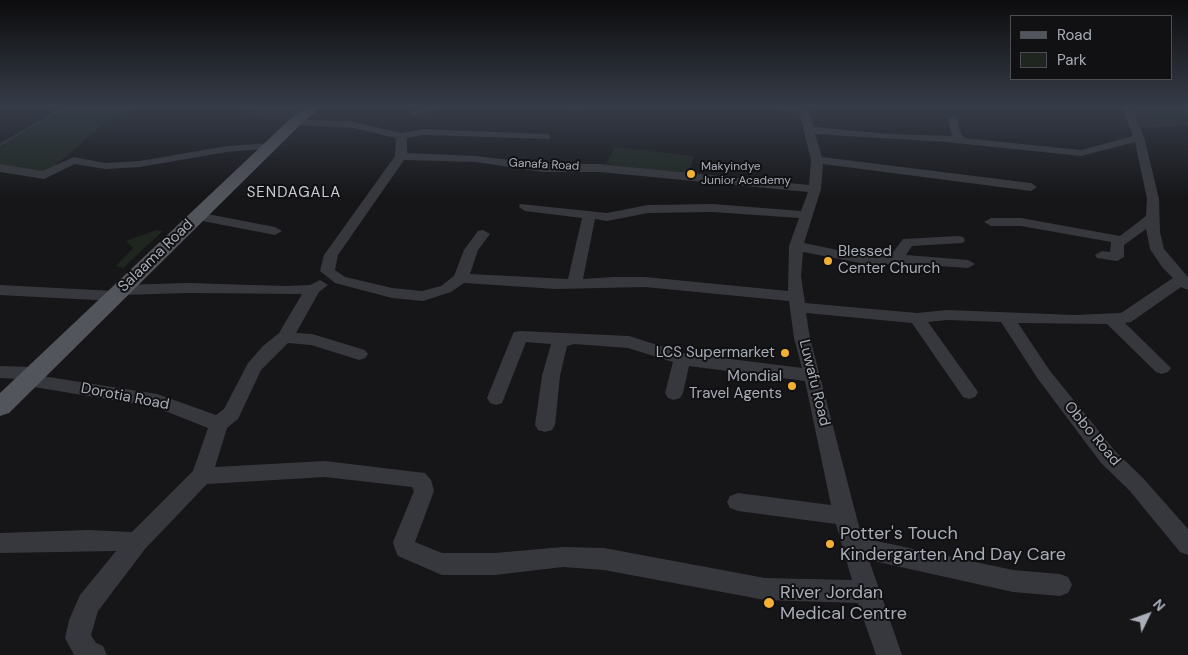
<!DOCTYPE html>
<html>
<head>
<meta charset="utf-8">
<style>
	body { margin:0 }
	#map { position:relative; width:1188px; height:655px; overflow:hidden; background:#161618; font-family:"DM Sans",sans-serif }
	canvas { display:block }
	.legend { position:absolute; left:1010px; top:15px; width:162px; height:65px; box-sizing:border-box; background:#111113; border:1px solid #4d4f55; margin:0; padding:6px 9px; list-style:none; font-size:15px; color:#a8adb8 }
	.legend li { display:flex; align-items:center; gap:10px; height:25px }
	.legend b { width:25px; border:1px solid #4d4f55 }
	.north { position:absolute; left:1123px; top:590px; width:50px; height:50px; -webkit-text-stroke:4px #111113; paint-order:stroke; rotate:48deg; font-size:14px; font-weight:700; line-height:20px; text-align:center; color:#a8adb8 }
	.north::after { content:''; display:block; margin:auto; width:18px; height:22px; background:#a8adb8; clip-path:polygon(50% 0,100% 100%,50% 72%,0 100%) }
</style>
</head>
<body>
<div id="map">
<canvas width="1188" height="655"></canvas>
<ul class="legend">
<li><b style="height:6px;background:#53555c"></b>Road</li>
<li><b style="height:14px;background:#1e261f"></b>Park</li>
</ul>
<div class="north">N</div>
</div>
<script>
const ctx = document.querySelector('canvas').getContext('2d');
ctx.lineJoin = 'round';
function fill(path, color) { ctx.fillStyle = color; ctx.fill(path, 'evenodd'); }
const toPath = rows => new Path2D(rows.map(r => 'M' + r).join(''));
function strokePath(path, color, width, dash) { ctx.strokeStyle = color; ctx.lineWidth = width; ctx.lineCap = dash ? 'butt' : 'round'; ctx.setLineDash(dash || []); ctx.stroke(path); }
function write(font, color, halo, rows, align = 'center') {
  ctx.font = font + ' "DM Sans",sans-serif'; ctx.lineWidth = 4; ctx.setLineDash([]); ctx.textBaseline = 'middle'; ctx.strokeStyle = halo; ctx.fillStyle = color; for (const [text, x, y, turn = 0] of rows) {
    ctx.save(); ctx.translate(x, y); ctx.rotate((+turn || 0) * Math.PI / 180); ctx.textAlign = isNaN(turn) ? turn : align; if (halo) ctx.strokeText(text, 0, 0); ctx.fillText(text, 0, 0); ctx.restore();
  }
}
fill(toPath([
	[248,107,304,107,289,120,245,117,254,110,244,109],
	[1132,107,1173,107,1188,115,1188,126,1141,128]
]), '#222225');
fill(toPath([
	[66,107,132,107,121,115,107,121,52,168,42,173,0,167,0,147],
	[1132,107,1173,107,1188,115,1188,124,1186,123,1186,118,1175,113,1165,116,1133,111],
	[615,147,694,156,688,174,606,164],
	[156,230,163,231,123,268,116,266,133,248,126,241]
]), '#1e261f');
strokePath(toPath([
	[0,145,65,107]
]), '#2c353c', 2.5);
fill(toPath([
	[427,107,442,107,415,116,410,113,427,107],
	[573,107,583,107,583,108,578,111,573,107],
	[776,107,808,107,814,127,890,134,952,136,948,119,953,116,958,119,959,129,964,138,1081,150,1133,136,1122,107,1132,107,1144,137,1159,199,1160,232,1164,249,1188,277,1188,290,1181,287,1131,322,1125,323,1171,368,1168,372,1162,374,1156,372,1107,324,1018,323,1050,371,1115,451,1143,478,1188,529,1188,555,1180,552,1129,490,1101,463,1038,379,1001,322,947,320,928,322,978,392,975,397,969,399,963,397,912,323,806,313,810,338,862,538,1013,570,1060,574,1068,577,1072,585,1068,593,1060,596,1013,592,869,560,902,655,876,655,858,603,765,600,604,570,563,567,495,575,442,575,398,556,395,549,393,542,414,491,412,487,325,477,207,484,145,549,98,611,91,635,96,643,103,646,107,655,74,655,65,638,69,620,80,595,116,551,0,553,0,533,88,530,132,532,193,471,208,428,155,407,28,386,22,384,20,379,0,378,0,366,35,367,41,369,44,373,42,376,157,394,216,415,224,409,248,363,263,346,279,333,302,294,187,293,121,295,119,299,114,301,0,295,0,285,114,291,116,287,121,285,187,283,286,286,310,285,320,280,328,285,319,292,296,333,312,334,365,350,368,354,365,358,359,360,311,345,288,343,261,370,238,419,227,428,215,467,325,461,425,473,431,480,434,491,415,542,442,553,495,553,563,547,604,548,765,578,852,580,836,524,738,511,730,508,727,502,730,496,738,493,831,505,805,381,689,366,683,393,680,398,674,400,668,398,665,393,673,362,628,348,574,344,567,346,560,376,555,425,552,430,545,432,538,430,535,425,542,376,551,344,526,342,502,403,496,405,490,403,487,398,512,336,514,332,520,331,629,336,683,353,802,368,794,338,789,301,645,287,556,289,464,283,451,292,423,301,392,298,335,283,320,271,324,255,395,156,396,138,354,128,295,125,290,122,295,119,354,122,402,133,423,129,546,134,550,135,550,139,423,135,407,138,407,153,476,156,543,164,600,164,809,185,811,160,799,111,781,110,776,107],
	[815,134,946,142,1081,156,1135,142,1147,199,1146,216,1120,236,1021,218,991,218,984,222,991,226,1021,226,1111,242,1110,252,1102,251,1095,255,1097,258,1117,261,1124,257,1124,245,1146,229,1150,249,1162,267,1173,278,1121,313,1075,315,947,310,917,313,805,303,801,276,803,252,876,266,896,263,968,268,975,264,968,260,906,255,912,246,963,243,965,240,963,237,958,236,903,239,891,255,876,258,804,243,821,189,823,164,1031,191,1037,187,1031,183,822,157,815,134],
	[404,160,476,162,543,172,600,172,808,192,801,211,713,204,648,205,607,213,520,204,519,207,525,211,582,218,568,279,470,274,478,250,490,234,483,230,478,231,464,250,454,276,441,286,422,291,392,288,345,277,335,270,338,255,404,160],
	[713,212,799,218,789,246,788,291,645,277,613,277,583,279,595,219,607,221,648,213,713,212],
	[1174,107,1188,107,1188,114,1175,109,1174,107],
	[270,143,274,144,274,148,227,152,140,167,105,169,75,164,44,179,0,172,0,164,42,171,74,157,105,163,140,161,227,146,270,143],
	[197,212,275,227,282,231,275,235,192,219,190,216,192,213,197,212]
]), '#37383d');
fill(toPath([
	[306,107,321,107,300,125,9,413,0,416,0,393,290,119,306,107]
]), '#53555c');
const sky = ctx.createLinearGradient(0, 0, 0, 198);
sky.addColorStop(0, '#0c0c0d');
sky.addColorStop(0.54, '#363c48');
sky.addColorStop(1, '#363c4800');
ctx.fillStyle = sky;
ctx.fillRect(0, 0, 1188, 198);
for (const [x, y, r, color] of [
	[691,174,5,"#f2b134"],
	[828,261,5,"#f2b134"],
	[785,353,5,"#f2b134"],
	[792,386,5,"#f2b134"],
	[830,544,5,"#f2b134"],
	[769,603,6,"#f2b134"]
]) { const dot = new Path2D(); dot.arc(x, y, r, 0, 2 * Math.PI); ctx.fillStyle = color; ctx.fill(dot); strokePath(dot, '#111113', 2); }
write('12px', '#a8adb8', '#111113', [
	["Ganafa Road",544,165,3]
]);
write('12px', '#a8adb8', '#111113', [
	["Makyindye",701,167],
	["Junior Academy",701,181]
], 'left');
ctx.letterSpacing = '1px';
write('15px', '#c9ccd4', '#111113', [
	["SENDAGALA",294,193]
]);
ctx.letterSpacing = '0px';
write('15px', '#a8adb8', '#111113', [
	["Blessed",838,252,"left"],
	["Center Church",838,269,"left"],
	["LCS Supermarket",775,353],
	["Mondial",782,377],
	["Travel Agents",782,394]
], 'right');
write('15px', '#a8adb8', '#111113', [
	["Salaama Road",156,256,-44],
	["Luwafu Road",814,383,76],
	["Dorotia Road",125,397,11],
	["Obbo Road",1092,434,50]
]);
write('18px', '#a8adb8', '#111113', [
	["Potter's Touch",840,534],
	["Kindergarten And Day Care",840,555],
	["River Jordan",780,593],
	["Medical Centre",780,614]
], 'left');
</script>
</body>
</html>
